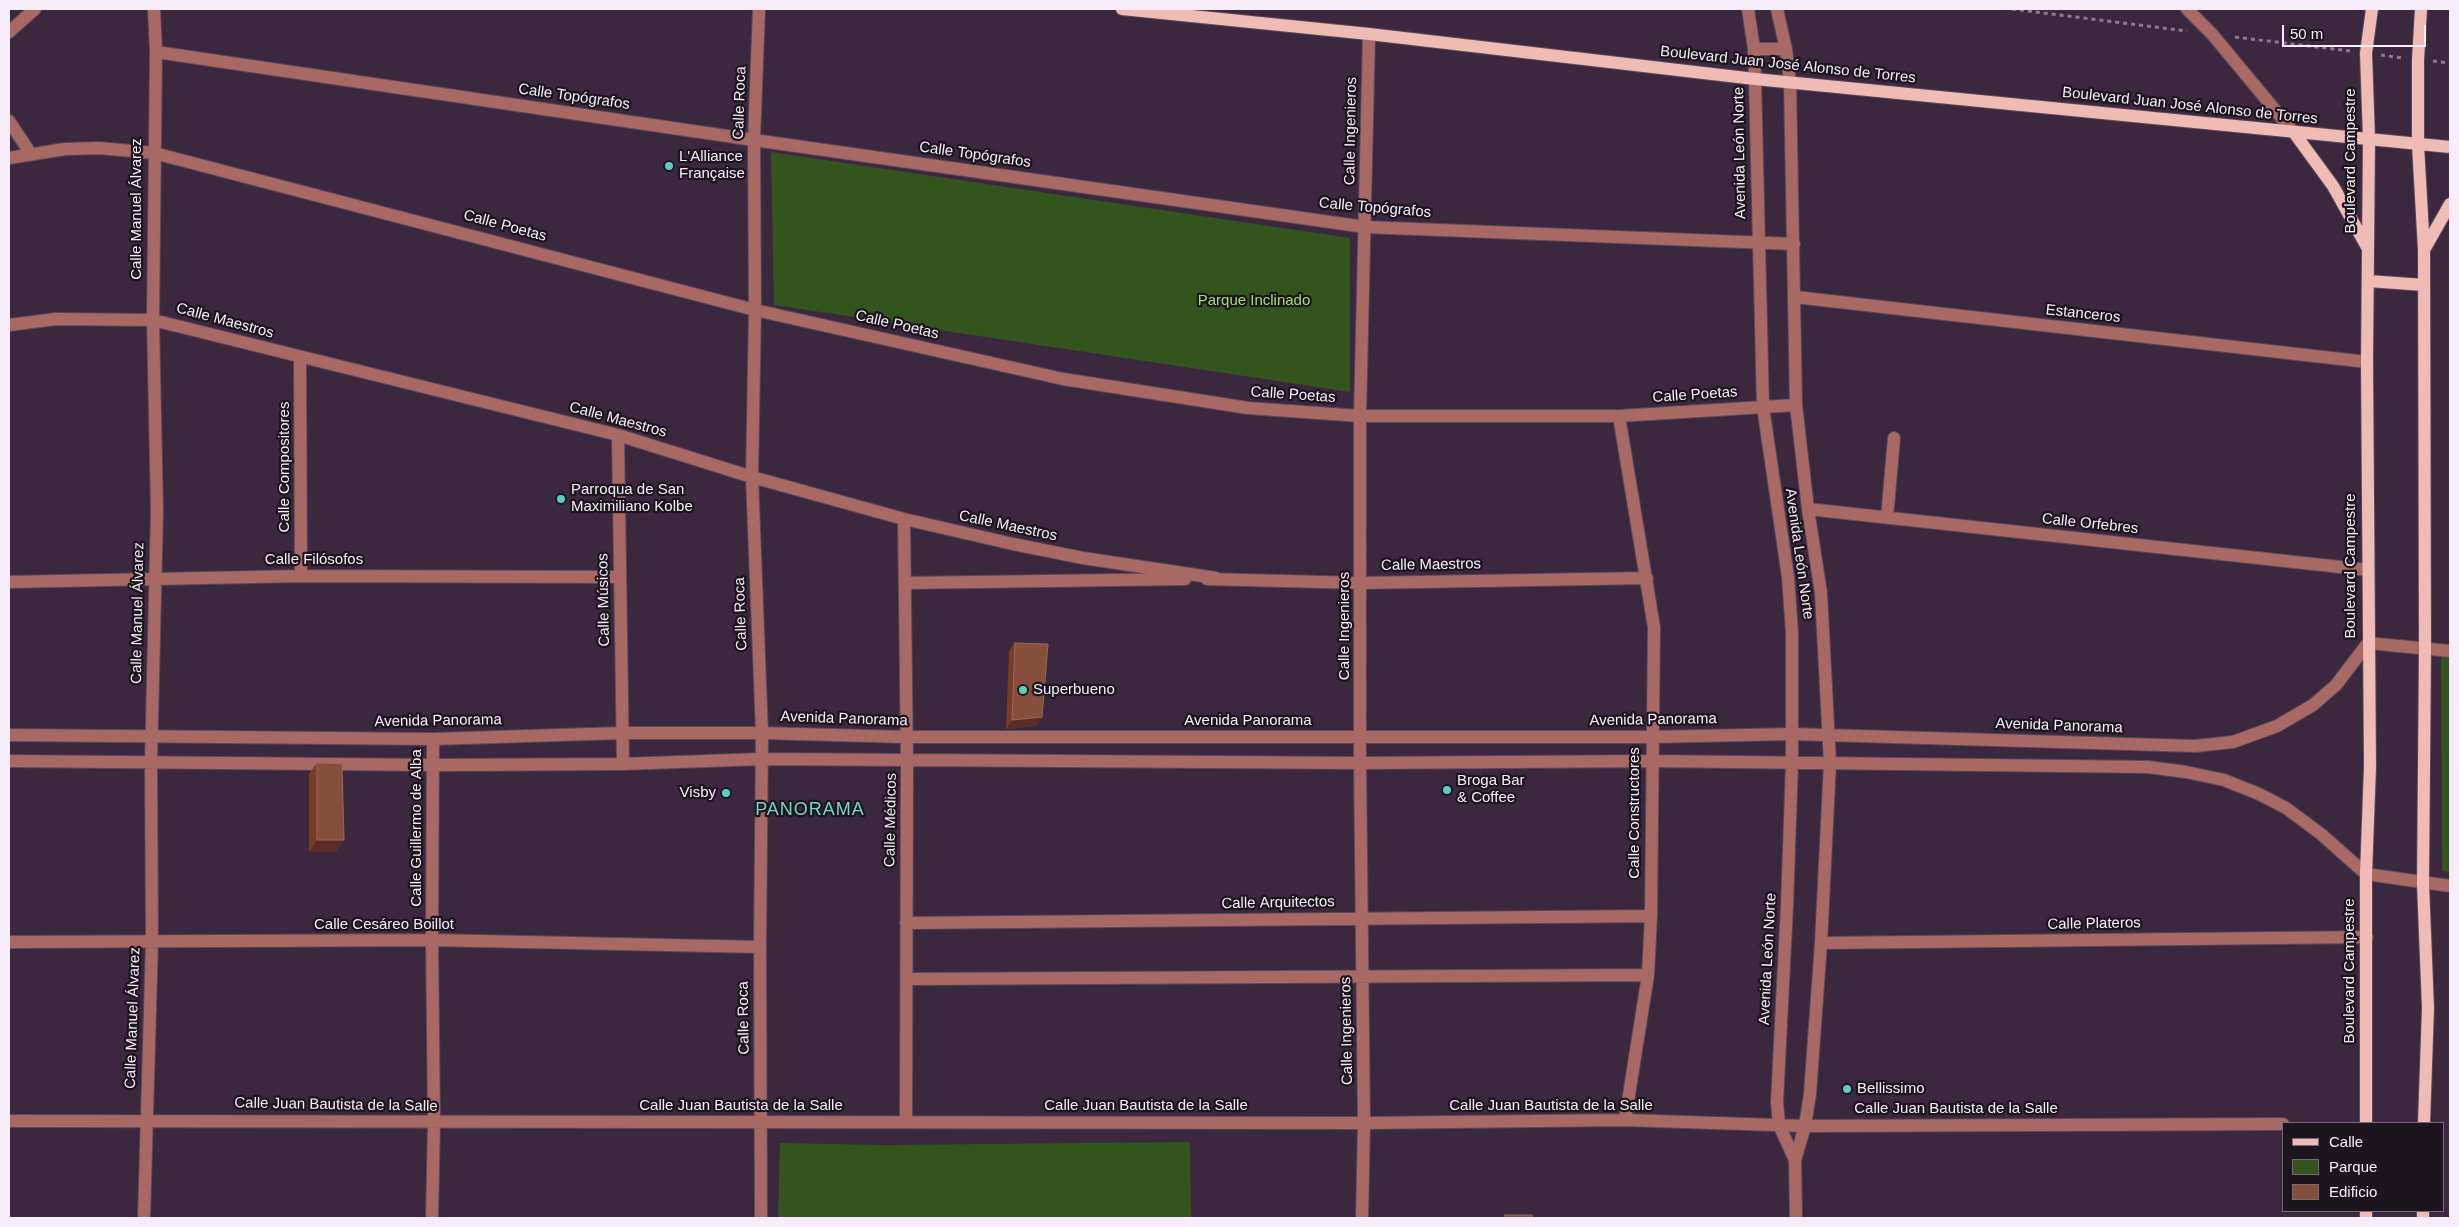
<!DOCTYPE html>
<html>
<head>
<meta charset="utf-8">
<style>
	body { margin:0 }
	#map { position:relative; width:2459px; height:1227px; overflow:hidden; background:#3b283e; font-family:Arial,sans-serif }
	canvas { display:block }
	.frame { position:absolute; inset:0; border:10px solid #f7ecfa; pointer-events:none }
	.legend { position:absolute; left:2282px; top:1122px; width:162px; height:90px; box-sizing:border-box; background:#1d151e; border:1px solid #746b76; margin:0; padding:6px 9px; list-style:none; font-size:15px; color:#f7ecfa }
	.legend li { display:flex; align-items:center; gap:10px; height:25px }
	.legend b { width:25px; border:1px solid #746b76 }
	.scale { position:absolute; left:2282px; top:25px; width:144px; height:22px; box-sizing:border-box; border:2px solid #f7ecfa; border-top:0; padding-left:6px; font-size:15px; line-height:18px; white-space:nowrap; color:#f7ecfa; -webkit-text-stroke:4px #1d151e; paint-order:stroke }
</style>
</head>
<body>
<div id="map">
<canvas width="2459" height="1227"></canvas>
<div class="frame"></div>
<ul class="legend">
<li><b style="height:6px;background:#f0bbb5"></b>Calle</li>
<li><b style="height:14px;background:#34541e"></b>Parque</li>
<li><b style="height:14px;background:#864f3c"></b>Edificio</li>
</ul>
<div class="scale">50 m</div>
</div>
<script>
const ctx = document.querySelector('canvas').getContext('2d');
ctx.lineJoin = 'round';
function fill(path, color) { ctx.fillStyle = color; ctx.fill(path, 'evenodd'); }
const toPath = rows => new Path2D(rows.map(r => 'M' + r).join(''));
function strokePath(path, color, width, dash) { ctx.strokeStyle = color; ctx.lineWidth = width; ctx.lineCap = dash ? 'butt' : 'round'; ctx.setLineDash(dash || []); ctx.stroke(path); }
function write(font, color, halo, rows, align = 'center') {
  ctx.font = font + ' Arial,sans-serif'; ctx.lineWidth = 4.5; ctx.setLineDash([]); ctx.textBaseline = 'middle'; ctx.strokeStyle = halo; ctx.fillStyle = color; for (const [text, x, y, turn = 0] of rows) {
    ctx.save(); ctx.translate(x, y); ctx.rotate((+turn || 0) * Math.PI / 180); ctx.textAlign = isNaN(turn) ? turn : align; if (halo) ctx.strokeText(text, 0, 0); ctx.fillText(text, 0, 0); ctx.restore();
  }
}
fill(toPath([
	[771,152,1350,238,1350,392,774,305],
	[2441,652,2450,653,2450,872,2442,871],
	[1190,1142,1191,1218,778,1218,780,1143,884,1145]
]), '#34541e');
const minor = toPath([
	[759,9,754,140,755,310,752,477,762,733,760,947,761,1218],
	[1748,9,1754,49,1755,79,1763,407,1788,577,1792,632,1792,763,1787,906,1777,1102,1779,1125,1795,1160],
	[1777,9,1786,49,1790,82,1796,405,1808,509,1821,593,1830,763,1821,943,1810,1094,1805,1126,1795,1160,1796,1218],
	[2187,9,2212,34,2295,134],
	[9,32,35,9],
	[1754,49,1786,49],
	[156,52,754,140,1365,227,1794,244],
	[9,121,31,154],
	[9,158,65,149,99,148,154,153,755,310,1063,379,1248,408,1360,416,1619,416,1796,405],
	[1795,297,2367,362],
	[9,325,56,319,153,320,618,435,752,477,904,519,1013,544,1083,558,1216,578],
	[300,358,301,576],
	[1619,416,1654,627,1651,916,1648,975,1625,1120],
	[618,435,623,764],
	[1808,509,2368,570],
	[1887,518,1894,438],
	[904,519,907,761,906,1122],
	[1207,579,1361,583,1647,578],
	[9,582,301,576,620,577],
	[905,583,1185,579],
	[9,735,433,739,622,733,762,733,906,737,1652,737,1792,734,2195,746,2233,742,2277,726,2313,705,2336,685,2368,643,2450,651],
	[9,761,435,765,623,764,762,759,1360,763,1653,761,2148,767,2186,772,2224,780,2259,794,2286,808,2321,834,2366,874,2450,886],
	[906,923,1651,916],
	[9,942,432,940,760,947],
	[1821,943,2367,937],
	[907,979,1648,975],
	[9,1121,1364,1123,1625,1120,1805,1126,2283,1124],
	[144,1218,152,941,151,762,157,511,153,320,156,52,154,9],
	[432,1218,434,1122,432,940,433,739],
	[1362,1218,1364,1123,1360,763,1360,416,1369,34]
]);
const major = toPath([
	[1122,9,1369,34,1755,79,2450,147],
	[2421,9,2418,60,2418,145,2424,250,2425,649,2423,884,2428,1008,2424,1123],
	[2295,134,2333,186,2367,247],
	[2424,250,2450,204],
	[2368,281,2424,285],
	[2366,1123,2366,874,2370,767,2367,362,2369,139,2366,53,2372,9],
	[2366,1218,2366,1211],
	[2423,1218,2423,1211]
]);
strokePath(minor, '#59475c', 14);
strokePath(major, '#59475c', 14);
strokePath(toPath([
	[2012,9,2187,31],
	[2235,37,2350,51],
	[2381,55,2402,58],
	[2433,61,2450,63]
]), '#8b7b8e', 3, [4, 4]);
strokePath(minor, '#a86964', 12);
strokePath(major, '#f0bbb5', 12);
fill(toPath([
	[1015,643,1042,717,1036,726,1006,729,1009,651],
	[317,763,344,840,336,852,309,852,309,774]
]), '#793c25');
fill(toPath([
	[1042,717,1036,726,1006,729,1012,720],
	[317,840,344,840,336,852,309,852]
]), '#5a2c25');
const building = toPath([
	[1015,643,1048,644,1042,717,1012,720,1015,643],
	[317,763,342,764,344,840,317,840,317,763],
	[1505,1215,1532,1215,1533,1218,1505,1218,1505,1215]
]);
fill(building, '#864f3c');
strokePath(building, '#98685a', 1);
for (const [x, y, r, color] of [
	[669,166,5,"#5dceb9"],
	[561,499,5,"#5dceb9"],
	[1023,690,5,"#5dceb9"],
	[1447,790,5,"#5dceb9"],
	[726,793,5,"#5dceb9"],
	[1847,1089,5,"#5dceb9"]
]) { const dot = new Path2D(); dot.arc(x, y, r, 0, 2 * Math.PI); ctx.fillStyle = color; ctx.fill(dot); strokePath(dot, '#1d151e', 2); }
write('15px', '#f7ecfa', '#1d151e', [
	["Boulevard Juan José Alonso de Torres",1788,65,6],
	["Calle Topógrafos",574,97,8],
	["Calle Roca",740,103,-88],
	["Boulevard Juan José Alonso de Torres",2190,106,6],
	["Calle Ingenieros",1351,131,-89],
	["Avenida León Norte",1740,153,-91],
	["Calle Topógrafos",975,155,8],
	["Boulevard Campestre",2351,161,-90],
	["Calle Topógrafos",1375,208,5],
	["Calle Manuel Álvarez",137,209,-90],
	["Calle Poetas",505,226,15],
	["Estanceros",2083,314,6],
	["Calle Maestros",225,321,15],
	["Calle Poetas",897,325,13],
	["Calle Poetas",1293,395,4],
	["Calle Poetas",1695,395,-4],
	["Calle Maestros",618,420,15],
	["Calle Compositores",285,467,-90],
	["Calle Orfebres",2090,524,6],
	["Calle Maestros",1008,526,12],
	["Avenida León Norte",1799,554,82],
	["Calle Filósofos",314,560],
	["Calle Maestros",1431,565,-1],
	["Boulevard Campestre",2351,566,-90],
	["Calle Músicos",604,600,-91],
	["Calle Manuel Álvarez",138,613,-89],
	["Calle Roca",741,614,-92],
	["Calle Ingenieros",1345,626,-90],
	["Avenida Panorama",844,719,2],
	["Avenida Panorama",1653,720,-1],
	["Avenida Panorama",438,721,-1],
	["Avenida Panorama",1248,721],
	["Avenida Panorama",2059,726,2],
	["Calle Constructores",1635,813,-90],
	["Calle Médicos",891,820,-89],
	["Calle Guillermo de Alba",417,828,-90],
	["Calle Arquitectos",1278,903,-1],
	["Calle Plateros",2094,924,-1],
	["Calle Cesáreo Boillot",384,925],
	["Avenida León Norte",1768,959,-87],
	["Boulevard Campestre",2350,971,-90],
	["Calle Manuel Álvarez",133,1018,-88],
	["Calle Roca",744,1018,-91],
	["Calle Ingenieros",1347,1031,-91],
	["Calle Juan Bautista de la Salle",336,1105,1],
	["Calle Juan Bautista de la Salle",741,1106],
	["Calle Juan Bautista de la Salle",1146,1106],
	["Calle Juan Bautista de la Salle",1551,1106],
	["Calle Juan Bautista de la Salle",1956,1109]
]);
write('15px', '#f7ecfa', '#1d151e', [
	["L'Alliance",679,157],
	["Française",679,174],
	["Parroqua de San",571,490],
	["Maximiliano Kolbe",571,507],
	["Superbueno",1033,690],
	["Broga Bar",1457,781],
	["& Coffee",1457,798],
	["Visby",716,793,"right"],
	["Bellissimo",1857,1089]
], 'left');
write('15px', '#9fe076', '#1d151e', [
	["Parque Inclinado",1254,301]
]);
ctx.letterSpacing = '1px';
write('18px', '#72d7c3', '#1d151e', [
	["PANORAMA",810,810]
]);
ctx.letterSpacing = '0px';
</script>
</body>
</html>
